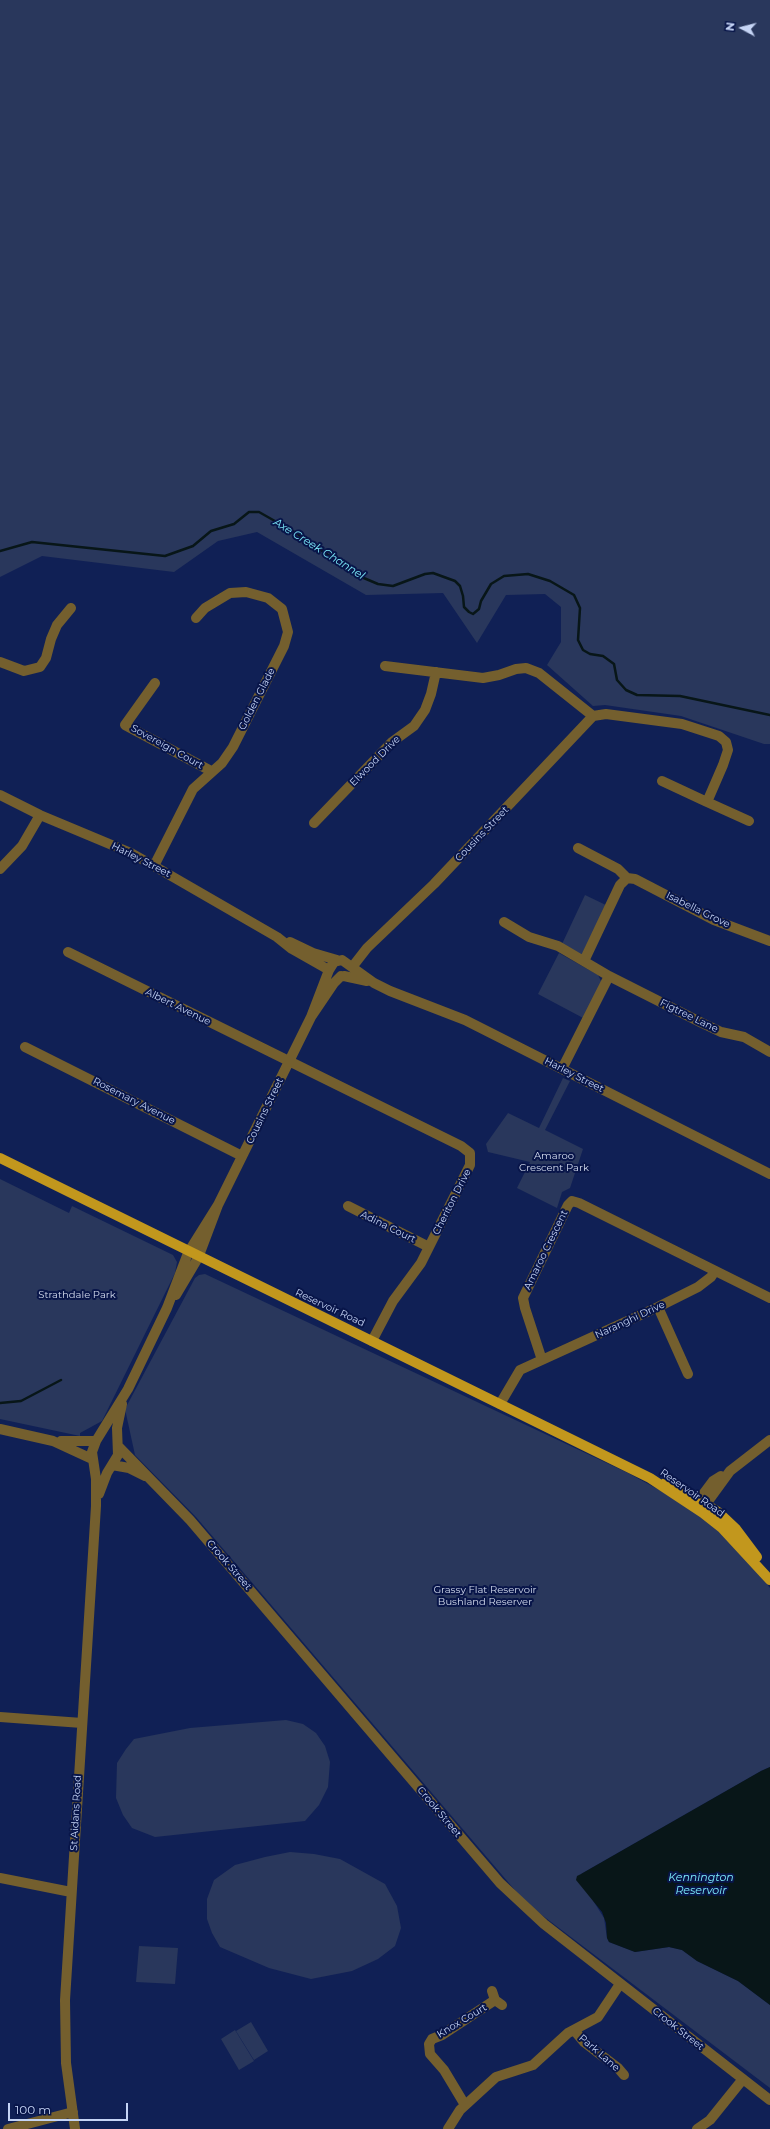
<!DOCTYPE html>
<html>
<head>
<meta charset="utf-8">
<style>
	body { margin:0 }
	#map { position:relative; width:770px; height:2129px; overflow:hidden; background:#102055; font-family:Montserrat,sans-serif }
	canvas { display:block }
	.north { position:absolute; left:722px; top:8px; width:40px; height:40px; -webkit-text-stroke:3px #081549; paint-order:stroke; rotate:277deg; font-size:11px; font-weight:700; line-height:16px; text-align:center; color:#c5d4f5 }
	.north::after { content:''; display:block; margin:auto; width:14px; height:18px; background:#c5d4f5; clip-path:polygon(50% 0,100% 100%,50% 72%,0 100%) }
	.scale { position:absolute; left:8px; top:2103px; width:120px; height:18px; box-sizing:border-box; border:2px solid #c5d4f5; border-top:0; padding-left:5px; font-size:12px; line-height:14px; white-space:nowrap; color:#c5d4f5; -webkit-text-stroke:3px #081549; paint-order:stroke }
</style>
</head>
<body>
<div id="map">
<canvas width="770" height="2129"></canvas>
<div class="north">N</div>
<div class="scale">100 m</div>
</div>
<script>
const ctx = document.querySelector('canvas').getContext('2d');
ctx.lineJoin = 'round';
function fill(path, color) { ctx.fillStyle = color; ctx.fill(path, 'evenodd'); }
const toPath = rows => new Path2D(rows.map(r => 'M' + r).join(''));
function strokePath(path, color, width, dash) { ctx.strokeStyle = color; ctx.lineWidth = width; ctx.lineCap = dash ? 'butt' : 'round'; ctx.setLineDash(dash || []); ctx.stroke(path); }
function write(font, color, halo, rows, align = 'center') {
  ctx.font = font + ' Montserrat,sans-serif'; ctx.lineWidth = 4; ctx.setLineDash([]); ctx.textBaseline = 'middle'; ctx.strokeStyle = halo; ctx.fillStyle = color; for (const [text, x, y, turn = 0] of rows) {
    ctx.save(); ctx.translate(x, y); ctx.rotate((+turn || 0) * Math.PI / 180); ctx.textAlign = isNaN(turn) ? turn : align; if (halo) ctx.strokeText(text, 0, 0); ctx.fillText(text, 0, 0); ctx.restore();
  }
}
fill(toPath([
	[0,0,770,0,770,744,764,744,681,716,605,705,593,706,547,665,561,642,561,607,545,594,506,595,477,643,443,593,366,595,257,532,218,541,174,572,42,556,0,577],
	[585,895,610,907,584,958,562,944],
	[559,953,598,975,601,981,602,985,585,1019,538,994],
	[563,1078,570,1081,545,1130,583,1149,570,1188,562,1192,557,1208,517,1188,530,1162,488,1152,486,1144,508,1113,539,1128],
	[0,1179,69,1213,72,1206,173,1255,177,1262,175,1273,102,1421,80,1433,80,1436,0,1419],
	[205,1274,628,1473,674,1498,715,1526,759,1574,770,1588,770,1767,761,1771,581,1874,592,1899,604,1918,607,1938,609,1942,635,1952,669,1947,682,1950,697,1961,738,1981,770,2005,770,2088,526,1903,196,1517,135,1455,125,1409,195,1278,199,1275],
	[286,1720,303,1724,316,1733,325,1746,330,1762,328,1787,319,1805,305,1821,155,1837,132,1828,123,1815,116,1798,117,1763,126,1749,134,1739,190,1728],
	[290,1852,314,1854,340,1859,385,1884,397,1906,401,1928,395,1946,378,1959,352,1971,311,1979,269,1968,220,1947,212,1933,207,1919,207,1899,214,1880,235,1865,265,1857],
	[139,1946,178,1948,175,1984,136,1982],
	[251,2022,268,2051,254,2060,236,2031],
	[235,2030,254,2061,239,2070,221,2039]
]), '#29375c');
fill(toPath([
	[770,1767,770,2005,738,1981,697,1961,682,1950,669,1947,635,1952,609,1942,607,1938,606,1923,602,1912,576,1880,577,1876,581,1874,761,1771]
]), '#081618');
strokePath(toPath([
	[0,551,32,542,165,556,193,546,211,531,234,524,249,512,259,512,296,533,359,576,378,584,393,586,425,574,433,573,455,581,460,586,463,596,464,607,469,612,473,614,479,609,481,601,491,584,504,576,528,574,550,581,574,595,580,608,578,640,583,650,590,654,603,656,614,664,617,680,626,690,637,695,680,696,770,715],
	[0,1403,21,1401,61,1380]
]), '#081618', 2.5);
strokePath(toPath([
	[0,662,24,671,40,667,46,658,51,639,57,625,71,608],
	[385,666,483,678,499,675,516,669,526,668,539,673,593,716],
	[155,683,125,725,211,771],
	[593,716,606,714,682,724,719,736,726,742,728,750,723,765,707,802,662,781],
	[0,795,40,815,131,853,154,866,277,937,292,949,329,970],
	[707,802,749,821],
	[314,823,392,742,414,726,425,710,431,694,436,672],
	[578,848,618,869,627,878,620,885,584,961],
	[154,866,193,789,222,763,233,747,284,646,288,632,282,609,268,598,246,592,230,593,205,608,196,618],
	[0,869,22,846,40,815],
	[627,878,635,879,714,920,770,941],
	[504,922,529,937,558,946,609,976],
	[290,942,313,953,337,960],
	[68,952,461,1146,470,1153,470,1165,421,1263,393,1301,372,1341],
	[353,966,367,948,434,884,593,716],
	[344,976,367,981],
	[311,1017,329,970,334,962,342,960,374,983,390,991,465,1020,770,1174],
	[25,1047,242,1156],
	[562,1069,609,976,702,1023,721,1032,744,1037,770,1052],
	[348,1206,429,1247],
	[176,1295,198,1258,218,1205,311,1017,334,983,341,976],
	[658,1307,688,1374],
	[542,1360,525,1308,523,1298,568,1205,572,1201,579,1203,770,1298],
	[500,1404,520,1370,658,1307,698,1287,711,1277,715,1271],
	[0,1429,53,1441,92,1459],
	[61,1441,96,1441],
	[118,1446,190,1520,500,1883,544,1924,770,2100],
	[112,1465,129,1468,145,1476],
	[99,1494,107,1473,118,1455,117,1428,122,1404],
	[698,1509,706,1504,730,1471,770,1440],
	[698,1509,704,1493,713,1481,721,1476],
	[0,1717,82,1723],
	[0,1878,71,1892],
	[492,1991,495,2000,502,2005],
	[574,2030,584,2042,618,2068,624,2075],
	[465,2105,444,2070,430,2054,429,2044,432,2039,442,2035,495,2000],
	[8,2129,73,2112],
	[75,2129,66,2063,65,2000,96,1506,96,1479,92,1452,96,1441,128,1389,167,1308,188,1253,218,1205],
	[448,2129,460,2110,496,2077,533,2065,568,2033,598,2017,620,1984],
	[697,2129,710,2120,743,2079]
]), '#745f2e', 10);
strokePath(toPath([
	[0,1158,650,1478,703,1513,722,1528,770,1580],
	[665,1483,687,1492,718,1512,736,1529,757,1557]
]), '#c2971d', 10);
write('10px', '#c5d4f5', '#081549', [
	["Golden Glade",257,699,-63],
	["Sovereign Court",167,747,29],
	["Elwood Drive",375,761,-45],
	["Cousins Street",482,834,-46],
	["Harley Street",141,860,27],
	["Isabella Grove",698,910,26],
	["Albert Avenue",178,1007,26],
	["Figtree Lane",689,1016,26],
	["Harley Street",574,1075,27],
	["Rosemary Avenue",134,1101,27],
	["Cousins Street",265,1111,-64],
	["Cheriton Drive",452,1202,-63],
	["Adina Court",388,1227,26],
	["Amaroo Crescent",546,1250,-64],
	["Reservoir Road",330,1308,25],
	["Naranghi Drive",630,1320,-25],
	["Reservoir Road",692,1493,35],
	["Crook Street",229,1565,49],
	["Crook Street",439,1812,50],
	["St Aidans Road",76,1813,-87],
	["Knox Court",462,2021,-31],
	["Crook Street",678,2029,38],
	["Park Lane",599,2053,41]
]);
write('10px', '#d4dcee', '#081549', [
	["Amaroo",554,1156],
	["Crescent Park",554,1168],
	["Strathdale Park",77,1295],
	["Grassy Flat Reservoir",485,1590],
	["Bushland Reserver",485,1602]
]);
write('italic 11px', '#7decfb', '#081549', [
	["Axe Creek Channel",319,549,32],
	["Kennington",701,1878],
	["Reservoir",701,1891]
]);
</script>
</body>
</html>
